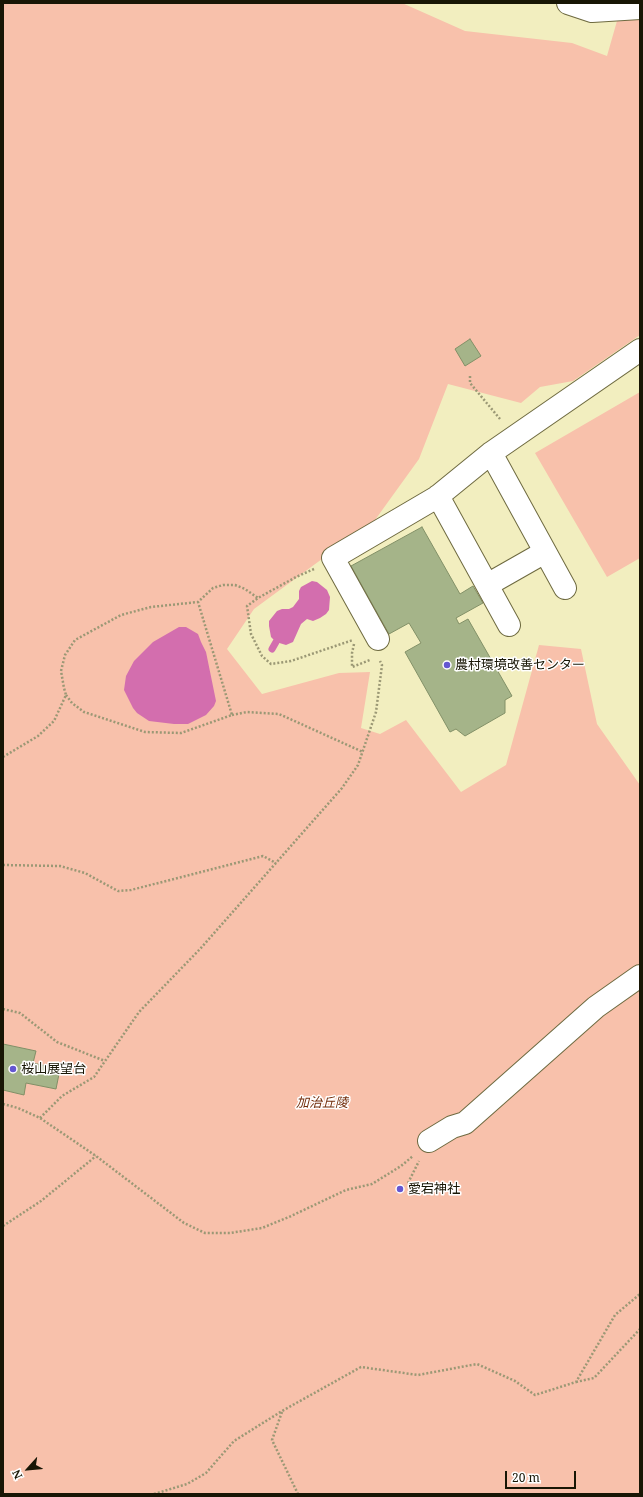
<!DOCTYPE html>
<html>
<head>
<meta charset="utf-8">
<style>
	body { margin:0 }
	#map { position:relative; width:643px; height:1497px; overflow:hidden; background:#f2eebf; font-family:"Noto Serif",serif }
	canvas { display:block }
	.frame { position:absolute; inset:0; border:4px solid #181605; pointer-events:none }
	.north { position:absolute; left:8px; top:1449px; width:40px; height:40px; -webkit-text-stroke:3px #fff; paint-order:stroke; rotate:243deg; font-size:11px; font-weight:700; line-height:16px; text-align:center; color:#181605 }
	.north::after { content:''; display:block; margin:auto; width:14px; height:18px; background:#181605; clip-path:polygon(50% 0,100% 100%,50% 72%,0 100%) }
	.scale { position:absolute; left:505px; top:1471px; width:71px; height:18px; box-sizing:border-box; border:2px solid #181605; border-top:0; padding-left:5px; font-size:12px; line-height:14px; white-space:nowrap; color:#181605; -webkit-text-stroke:3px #fff; paint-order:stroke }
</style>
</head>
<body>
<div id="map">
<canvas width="643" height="1497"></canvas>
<div class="frame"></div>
<div class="north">N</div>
<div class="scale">20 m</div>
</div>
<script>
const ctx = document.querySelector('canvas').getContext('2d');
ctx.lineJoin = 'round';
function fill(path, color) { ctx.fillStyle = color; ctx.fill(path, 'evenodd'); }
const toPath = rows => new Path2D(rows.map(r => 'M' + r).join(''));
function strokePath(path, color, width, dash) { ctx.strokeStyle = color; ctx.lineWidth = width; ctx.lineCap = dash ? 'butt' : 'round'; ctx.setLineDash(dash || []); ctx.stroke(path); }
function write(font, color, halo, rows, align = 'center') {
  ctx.font = font + ' "Noto Serif","Noto Sans JP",serif'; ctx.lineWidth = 3; ctx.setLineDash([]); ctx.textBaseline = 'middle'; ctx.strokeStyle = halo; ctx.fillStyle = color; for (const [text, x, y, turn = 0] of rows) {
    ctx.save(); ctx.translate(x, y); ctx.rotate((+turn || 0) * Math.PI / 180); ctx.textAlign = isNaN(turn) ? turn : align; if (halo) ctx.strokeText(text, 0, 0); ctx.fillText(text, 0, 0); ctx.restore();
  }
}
fill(toPath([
	[3,3,402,3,465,31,572,43,607,56,617,21,617,3,640,3,640,335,573,381,540,387,521,403,448,384,419,459,375,520,254,609,227,649,262,694,339,673,370,672,361,728,380,734,406,720,461,792,506,765,539,645,581,649,597,724,640,785,640,1494,3,1494],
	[640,392,640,558,607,577,535,453]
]), '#f8c1ab');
fill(toPath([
	[312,581,317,582,327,590,330,597,329,610,326,614,320,618,313,621,307,619,301,624,293,642,286,645,276,642,271,637,269,626,269,621,277,611,282,609,289,609,293,607,299,599,299,591,301,587],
	[179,627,186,627,198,634,201,642,206,652,216,701,214,706,206,715,188,724,174,724,149,721,137,713,133,708,124,690,126,676,134,661,153,642]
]), '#d36eae');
strokePath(toPath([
	[272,649,276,642]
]), '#d36eae', 7);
const building = toPath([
	[470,339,481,356,465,366,455,349,470,339],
	[422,527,460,594,473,586,483,603,456,618,459,624,468,619,512,696,505,700,505,713,465,736,456,729,450,732,405,652,421,643,409,623,389,634,351,566,422,527],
	[3,1044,36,1051,33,1063,60,1069,56,1089,26,1083,24,1095,3,1090,3,1044]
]);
fill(building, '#a5b489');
strokePath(building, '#829067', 1);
const minor = toPath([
	[568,3,592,11,640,8],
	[491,453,565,588],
	[438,496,509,625],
	[487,585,545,552],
	[378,639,333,558,437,497,491,453,640,350],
	[429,1141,452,1127,465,1123,596,1007,640,976]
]);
strokePath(minor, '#6e6a40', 24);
strokePath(toPath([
	[470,376,470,383,500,419],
	[314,569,296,577,258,598,247,606,251,634,262,656,271,664,291,661,353,640],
	[354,644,352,653,352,667,370,660],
	[66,695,72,703,84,712,145,732,181,733,232,715,198,602],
	[232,715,247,712,279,714,363,752],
	[3,757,38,736,54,721,66,695,64,688,61,671,65,655,75,640,121,615,151,607,198,602,213,588,223,585,235,585,245,589,258,598],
	[3,865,60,866,85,873,118,891,131,890,263,856,276,863],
	[3,1009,20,1013,57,1042,105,1061],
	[3,1104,18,1108,40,1118,96,1156,184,1223,205,1233,230,1233,262,1228,289,1217,346,1190,372,1184,401,1166,413,1156],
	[40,1118,62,1096,94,1077,139,1012,200,949,342,788,358,765,376,712,382,665,380,661],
	[408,1183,419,1161],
	[3,1226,41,1201,96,1156],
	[576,1382,594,1378,640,1329],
	[282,1412,272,1440,298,1494],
	[154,1494,187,1484,206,1473,234,1441,282,1411,361,1367,418,1375,477,1364,515,1381,535,1395,576,1382,615,1315,640,1294]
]), '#9b9875', 2.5, [2, 2]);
strokePath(minor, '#fff', 22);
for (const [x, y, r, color] of [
	[447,665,4,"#6457d1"],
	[13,1069,4,"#6457d1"],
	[400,1189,4,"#6457d1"]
]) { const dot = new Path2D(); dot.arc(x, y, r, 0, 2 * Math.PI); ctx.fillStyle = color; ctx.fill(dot); strokePath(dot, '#fff', 1.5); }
write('13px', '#181605', '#fff', [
	["農村環境改善センター",455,665],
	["桜山展望台",21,1069],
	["愛宕神社",408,1189]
], 'left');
write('italic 13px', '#722e0c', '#fff', [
	["加治丘陵",322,1103]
]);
</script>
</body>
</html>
